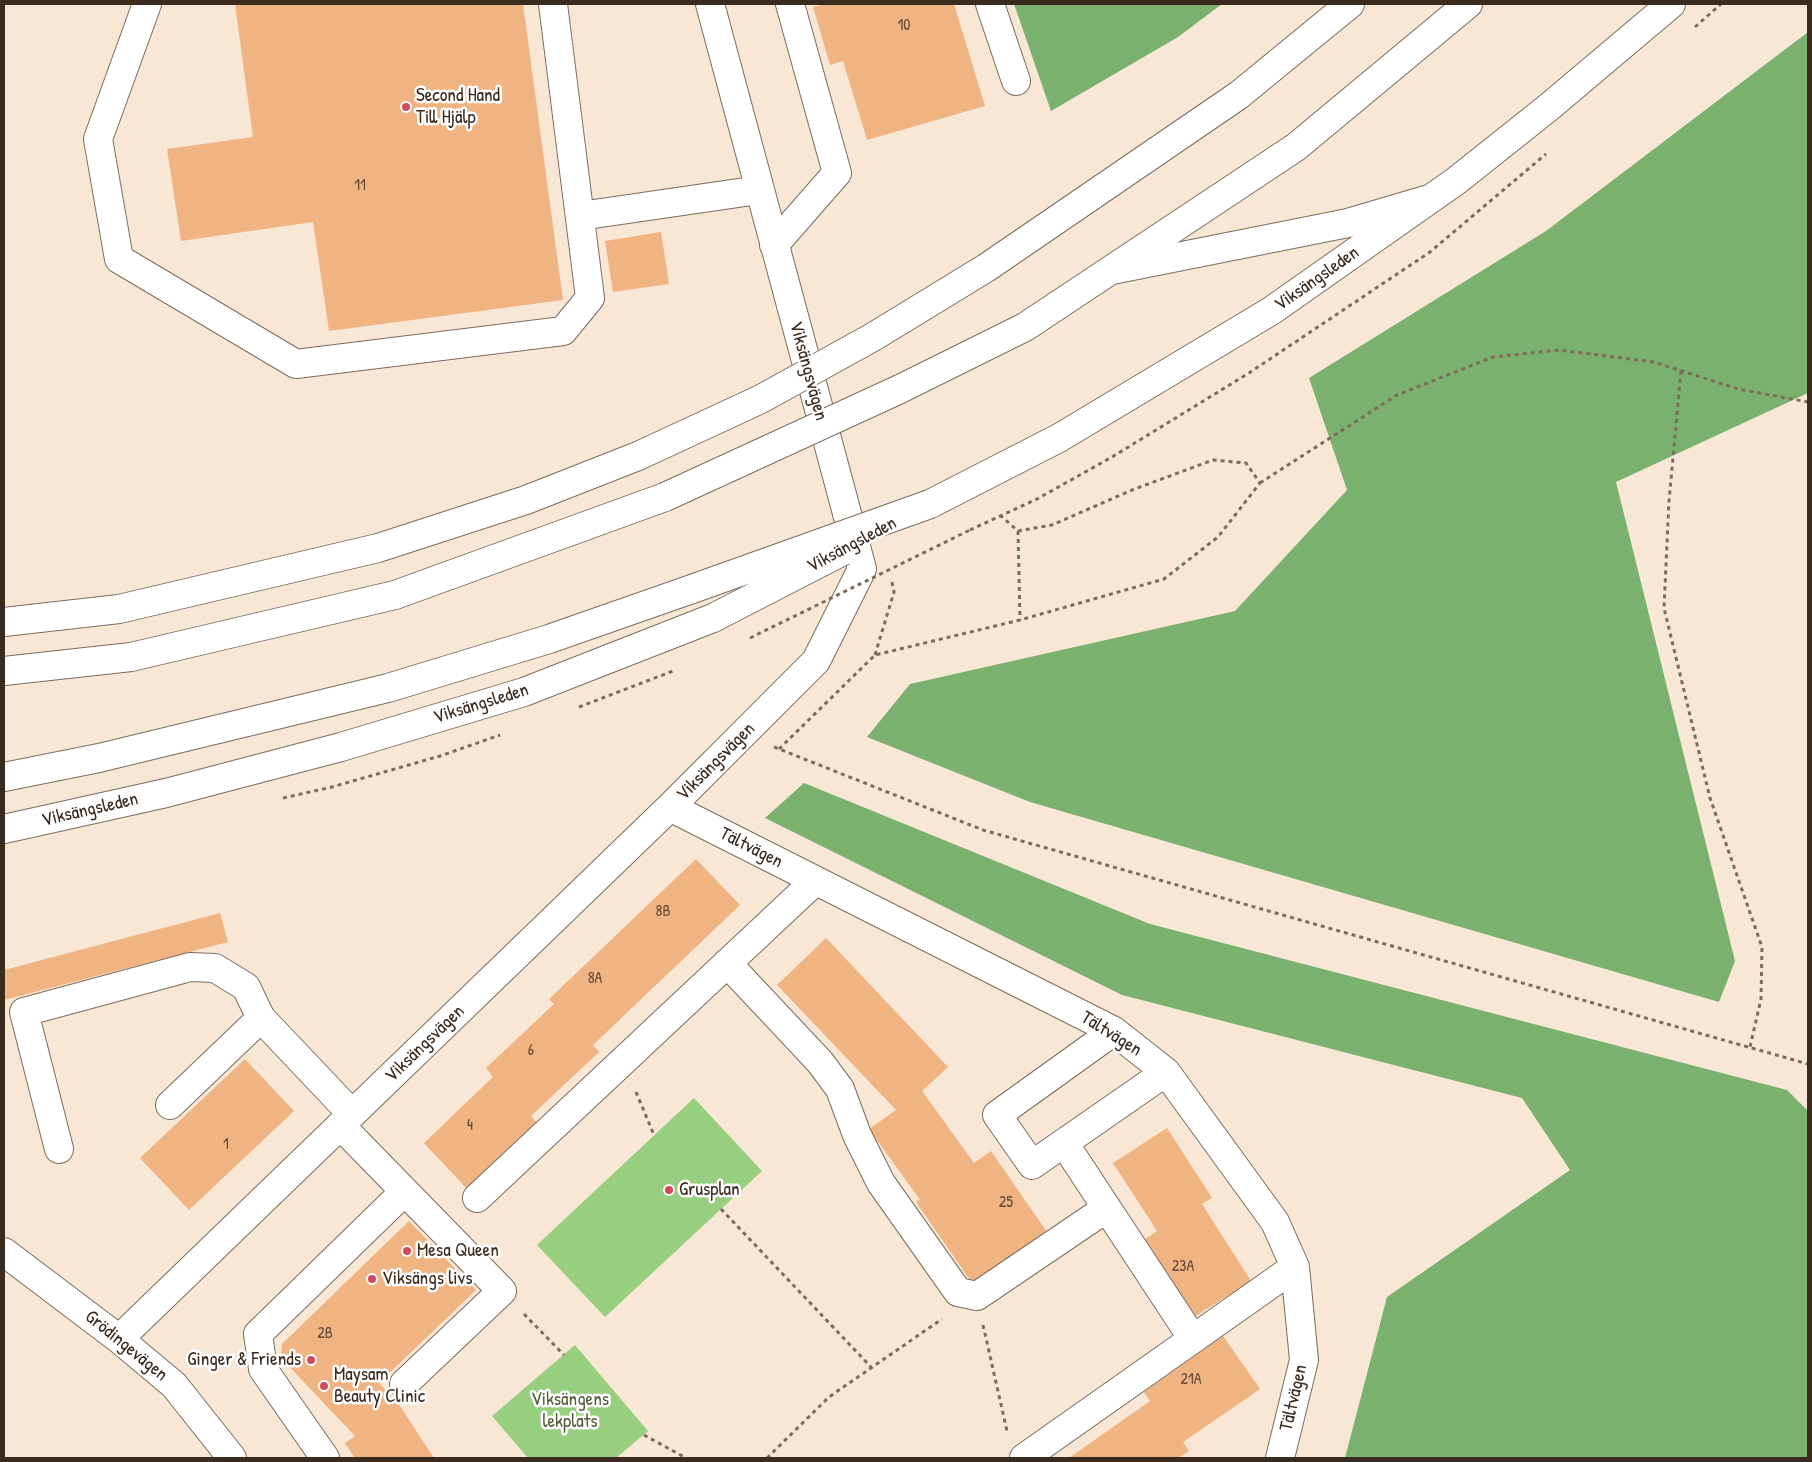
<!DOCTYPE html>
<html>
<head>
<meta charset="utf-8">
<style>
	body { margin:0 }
	#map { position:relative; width:1812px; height:1462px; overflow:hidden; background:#f7e7d4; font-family:"Patrick Hand",sans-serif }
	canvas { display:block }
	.frame { position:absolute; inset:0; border:5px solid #3b2a1e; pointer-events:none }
</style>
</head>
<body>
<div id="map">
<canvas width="1812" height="1462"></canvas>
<div class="frame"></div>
</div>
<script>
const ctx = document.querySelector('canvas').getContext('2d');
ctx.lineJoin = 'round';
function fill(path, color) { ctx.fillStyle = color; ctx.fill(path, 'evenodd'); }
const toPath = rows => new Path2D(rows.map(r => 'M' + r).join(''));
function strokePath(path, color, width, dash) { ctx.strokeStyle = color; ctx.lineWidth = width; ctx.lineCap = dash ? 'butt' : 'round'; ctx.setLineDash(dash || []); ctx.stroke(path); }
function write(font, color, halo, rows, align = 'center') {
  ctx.font = font + ' "Patrick Hand",sans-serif'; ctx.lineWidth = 5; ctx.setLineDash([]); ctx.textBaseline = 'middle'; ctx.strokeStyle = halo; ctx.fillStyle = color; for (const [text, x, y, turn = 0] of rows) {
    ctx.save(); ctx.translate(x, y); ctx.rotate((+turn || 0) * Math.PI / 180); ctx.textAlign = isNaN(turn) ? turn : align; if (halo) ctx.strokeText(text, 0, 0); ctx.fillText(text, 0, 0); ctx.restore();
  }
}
fill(toPath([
	[694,1098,762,1171,605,1317,537,1245],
	[575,1345,648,1431,616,1458,528,1458,492,1416]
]), '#98ce7f');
fill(toPath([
	[1014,4,1222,4,1178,37,1051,111],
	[1808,32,1808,393,1616,482,1735,961,1719,1002,1030,802,867,737,910,684,1235,611,1347,490,1309,378,1546,231],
	[804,783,1150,924,1787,1090,1808,1111,1808,1458,1345,1458,1387,1297,1570,1170,1522,1098,1122,995,765,818]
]), '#7ab16e');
fill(toPath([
	[235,4,523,4,563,300,329,331,313,222,181,241,167,149,253,137],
	[824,4,954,4,985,106,867,140,843,61,830,65,813,7],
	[661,232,669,284,613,292,605,241],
	[696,859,740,905,593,1045,599,1052,531,1116,538,1124,468,1190,424,1143,493,1077,486,1068,554,1004,549,999],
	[220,913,228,942,4,1000,4,970],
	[826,938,948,1067,922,1091,974,1163,991,1151,1047,1232,972,1283,916,1202,920,1200,869,1129,896,1110,777,985],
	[245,1059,294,1111,189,1210,140,1158],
	[1167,1128,1212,1198,1202,1204,1251,1281,1194,1317,1145,1239,1157,1231,1113,1163],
	[409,1221,476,1290,379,1383,400,1406,434,1458,355,1458,345,1443,355,1436,281,1358,282,1344],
	[1223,1336,1260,1389,1183,1442,1189,1451,1178,1458,1069,1458,1150,1401,1144,1392]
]), '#f0b382');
const minor = toPath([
	[147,4,98,139,119,259,296,364,563,331,590,298,553,4],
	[990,4,1016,81],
	[580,216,759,190],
	[774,245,837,173,790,4],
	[1112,270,1348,223,1426,200],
	[670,807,1114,1031,1166,1072,1275,1222,1295,1267,1304,1360,1280,1458],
	[727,963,820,1062,840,1089,857,1135,881,1183,958,1292,977,1296,1107,1208],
	[1114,1031,997,1115,1032,1165,1166,1072],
	[170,1105,261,1018],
	[341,1126,502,1291,404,1384],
	[1064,1143,1193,1339],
	[59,1149,24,1012,190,967,215,968,246,987,261,1018,352,1114],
	[477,1198,815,881],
	[4,1252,119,1339,174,1385,232,1458],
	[119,1339,670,807,816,661,862,569,710,4],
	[325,1458,263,1369,258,1334,404,1192],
	[1024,1458,1295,1267]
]);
const major = toPath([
	[930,504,1059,438,1271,311,1456,181,1549,107,1671,4],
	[4,777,99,758,388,688,549,639,692,589],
	[4,829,166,793,341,747,524,692,713,618]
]);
const highway = toPath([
	[873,337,986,268,1239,95,1350,4],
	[900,389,1025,327,1296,147,1468,4],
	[4,622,119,609,378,548,526,500,638,456],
	[4,671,131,657,395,595,665,497]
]);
strokePath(minor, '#7d6c5e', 30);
strokePath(major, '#7d6c5e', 30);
strokePath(highway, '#7d6c5e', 30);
strokePath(toPath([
	[1695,27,1721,4],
	[1681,371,1669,501,1664,608,1710,798,1762,947,1761,999,1750,1047],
	[1260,483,1397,395,1493,357,1559,350,1654,362,1738,389,1808,402],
	[970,530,1037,499,1112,457,1249,373,1430,252,1546,154],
	[1018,531,1020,620],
	[875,655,894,592,892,582],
	[579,707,673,671],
	[774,747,983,830,1808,1064],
	[779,749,875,655,1020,620,1164,579,1218,537,1260,483,1246,463,1213,460,1132,490,1052,525,1018,531,1001,516],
	[283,798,332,787,440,756,500,735],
	[636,1092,654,1135],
	[721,1209,871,1367],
	[524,1314,564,1355],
	[983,1325,1007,1431],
	[644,1435,686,1458],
	[767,1458,829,1397,942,1319]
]), '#7d6c5e', 3, [4, 4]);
strokePath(minor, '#fff', 28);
strokePath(major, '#fff', 28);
strokePath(highway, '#fff', 28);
const majorBridge = toPath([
	[692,589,930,504],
	[713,618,843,551]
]);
const highwayBridge = toPath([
	[638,456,761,399,873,337],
	[665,497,900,389]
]);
strokePath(majorBridge, '#7d6c5e', 30, []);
strokePath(highwayBridge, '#7d6c5e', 30, []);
strokePath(toPath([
	[750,638,970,530]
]), '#7d6c5e', 3, [4, 4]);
strokePath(majorBridge, '#fff', 28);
strokePath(highwayBridge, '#fff', 28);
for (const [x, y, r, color] of [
	[406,107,5,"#d1495b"],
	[669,1190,5,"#d1495b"],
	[407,1251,5,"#d1495b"],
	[372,1279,5,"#d1495b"],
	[311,1360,5,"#d1495b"],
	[324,1386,5,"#d1495b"]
]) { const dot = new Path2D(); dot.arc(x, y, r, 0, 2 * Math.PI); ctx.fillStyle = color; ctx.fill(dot); strokePath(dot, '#fff', 2); }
write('16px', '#684c37', null, [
	["10",904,26],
	["11",360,186],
	["8B",663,912],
	["8A",595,979],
	["6",531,1051],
	["4",470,1126],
	["1",226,1145],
	["25",1006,1203],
	["23A",1183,1267],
	["2B",325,1334],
	["21A",1191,1380]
]);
write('19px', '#3b2a1e', '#fff', [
	["Second Hand",416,96],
	["Till Hjälp",416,118],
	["Grusplan",679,1190],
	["Mesa Queen",417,1251],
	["Viksängs livs",382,1279],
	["Ginger & Friends",301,1360,"right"],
	["Maysam",334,1375],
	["Beauty Clinic",334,1397]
], 'left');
write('19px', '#3b2a1e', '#fff', [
	["Viksängsleden",1317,279,-35],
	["Viksängsvägen",808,371,75],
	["Viksängsleden",852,545,-28],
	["Viksängsleden",481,704,-17],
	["Viksängsvägen",716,762,-45],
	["Viksängsleden",90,810,-13],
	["Tältvägen",751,848,27],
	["Tältvägen",1111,1034,32],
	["Viksängsvägen",425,1044,-44],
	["Grödingevägen",126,1346,39],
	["Tältvägen",1294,1398,-77]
]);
write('19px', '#575b3b', '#fff', [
	["Viksängens",570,1400],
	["lekplats",570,1422]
]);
</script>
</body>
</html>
